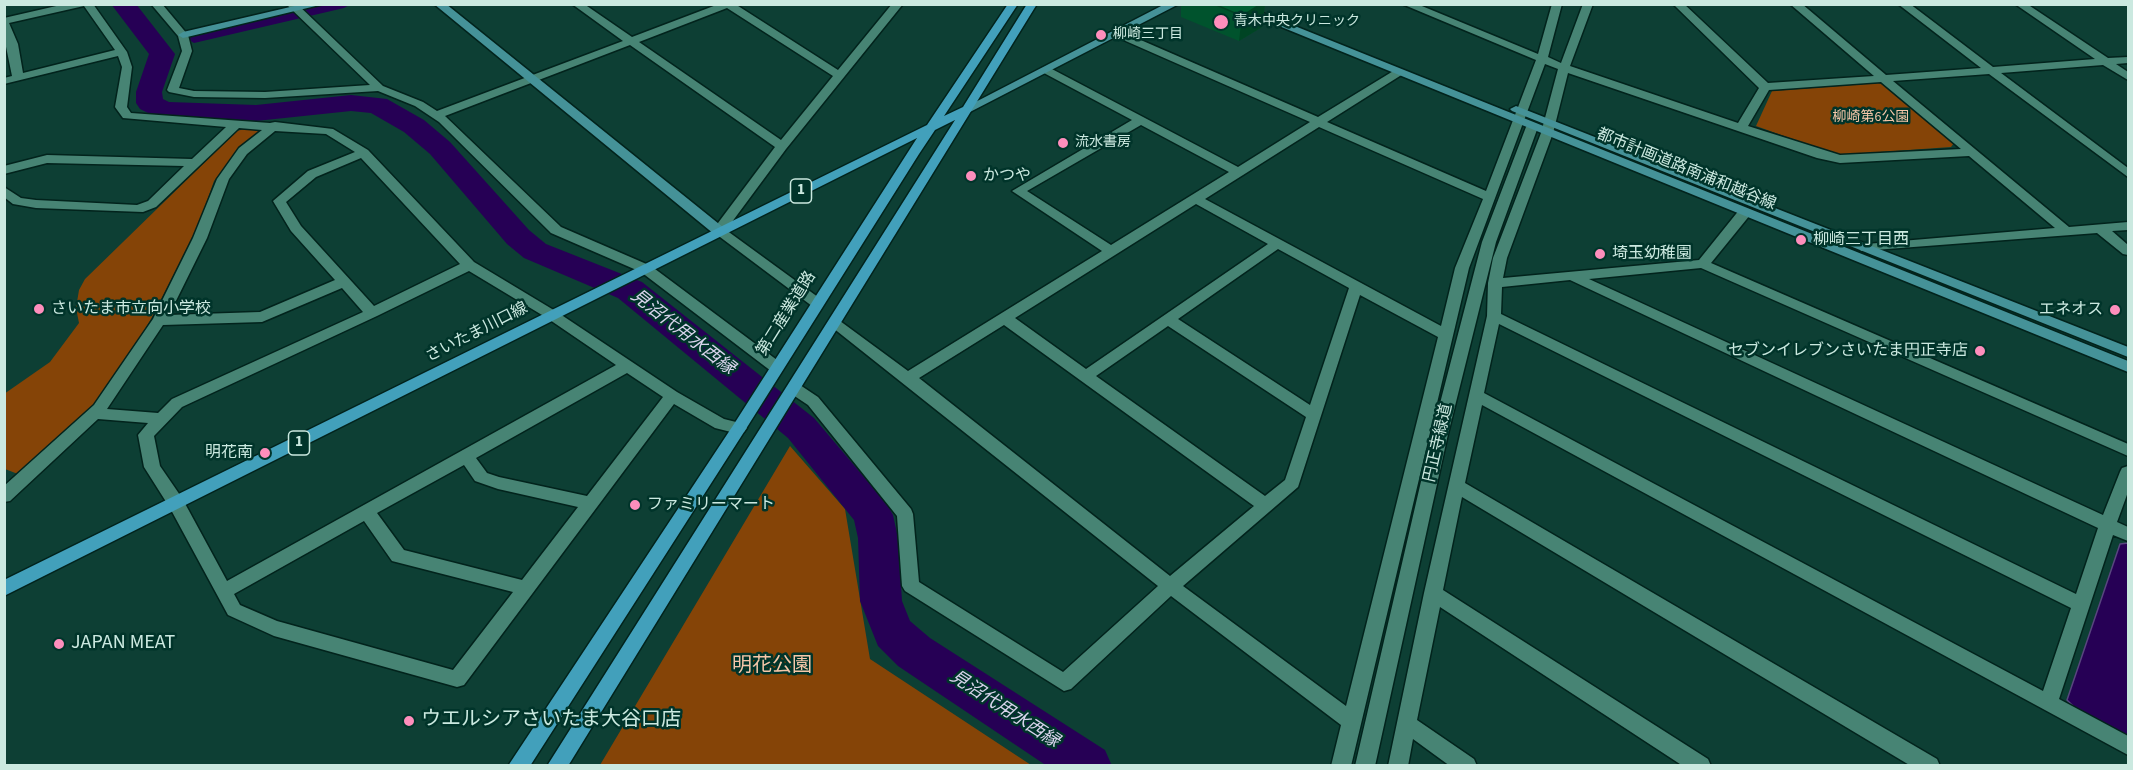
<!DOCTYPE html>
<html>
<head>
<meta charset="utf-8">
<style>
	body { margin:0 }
	#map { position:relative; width:2133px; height:770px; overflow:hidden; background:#0d3f34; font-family:"Source Sans 3",sans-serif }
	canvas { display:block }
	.frame { position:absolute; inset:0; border:6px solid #cbe9e0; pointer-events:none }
</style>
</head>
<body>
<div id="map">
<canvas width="2133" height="770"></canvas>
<div class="frame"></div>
</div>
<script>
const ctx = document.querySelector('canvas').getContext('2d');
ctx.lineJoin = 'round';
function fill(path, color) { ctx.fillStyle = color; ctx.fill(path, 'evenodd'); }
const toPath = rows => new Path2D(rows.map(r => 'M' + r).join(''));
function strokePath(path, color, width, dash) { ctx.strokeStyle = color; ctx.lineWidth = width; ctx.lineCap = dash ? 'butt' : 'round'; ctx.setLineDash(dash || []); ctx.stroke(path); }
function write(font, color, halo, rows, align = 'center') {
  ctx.font = font + ' "Source Sans 3","Noto Sans JP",sans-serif'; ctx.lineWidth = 5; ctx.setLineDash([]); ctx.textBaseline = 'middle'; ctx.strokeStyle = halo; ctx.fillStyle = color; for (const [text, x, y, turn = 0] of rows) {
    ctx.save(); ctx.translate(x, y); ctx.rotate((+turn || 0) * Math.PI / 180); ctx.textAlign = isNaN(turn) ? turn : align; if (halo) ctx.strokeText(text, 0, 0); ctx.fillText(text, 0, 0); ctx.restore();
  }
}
fill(toPath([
	[1879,83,1886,86,1954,143,1951,147,1837,155,1756,126,1772,91],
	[244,129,258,130,260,133,239,149,214,181,197,229,151,319,111,386,64,438,23,476,5,469,4,394,50,362,79,323,76,308,79,290,85,279,237,131],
	[790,446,845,509,870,659,1031,765,600,765]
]), '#854407');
const water = toPath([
	[2128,543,2128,736,2075,708,2067,700,2120,544,2128,543]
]);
fill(water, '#260055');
strokePath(water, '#58467f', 1.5);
fill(toPath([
	[324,4,351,4,344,8,194,43,187,39,189,36,324,4]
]), '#260055');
fill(toPath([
	[111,4,136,4,175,54,162,92,163,99,169,102,256,105,351,95,387,99,424,120,450,142,529,230,546,244,642,282,814,418,887,504,893,515,898,538,902,601,910,621,930,638,1105,750,1112,766,1047,766,898,666,878,646,860,601,858,538,854,520,788,438,618,298,524,258,507,244,430,154,404,132,371,113,351,111,256,121,164,118,154,116,140,109,136,103,136,92,149,54,111,4]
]), '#260055');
const street = toPath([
	[65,4,93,4,127,52,132,67,127,107,131,113,270,123,275,122,333,129,368,150,474,262,557,312,677,392,724,419,744,424,747,428,744,432,739,434,715,428,674,404,464,685,457,687,274,636,228,615,170,508,144,467,138,435,148,423,98,419,10,501,4,502,4,486,94,405,153,319,193,238,217,179,239,148,262,130,239,128,156,207,143,212,36,208,13,204,4,197,4,187,21,198,36,200,137,205,148,201,184,166,47,163,4,174,4,166,47,155,192,159,226,127,123,118,115,107,122,67,118,56,4,84,4,78,12,76,4,37,4,18,65,4],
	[84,6,115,50,23,73,18,44,9,23,84,6],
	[275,131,326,134,355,152,308,171,273,201,291,231,335,280,260,312,169,315,207,238,229,179,247,154,275,131],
	[361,158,460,264,374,306,301,226,286,202,316,177,361,158],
	[469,271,547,318,616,365,227,581,182,498,160,466,154,436,182,407,377,316,469,271],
	[342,288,363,312,172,399,158,413,107,409,163,325,262,322,342,288],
	[627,373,663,397,587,496,499,477,487,473,476,458,627,373],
	[464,465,475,481,498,489,578,507,522,580,404,550,377,513,464,465],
	[364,521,392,561,513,592,453,670,277,621,240,605,234,594,364,521],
	[151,4,162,4,188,35,192,51,179,88,194,91,265,92,370,85,286,4,297,4,383,86,423,102,437,111,623,41,572,4,584,4,632,37,719,4,735,4,838,70,892,4,903,4,786,149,726,230,822,300,824,303,817,308,812,306,712,231,775,147,630,45,445,116,561,227,651,266,781,363,783,367,776,372,771,371,641,272,551,233,439,122,415,106,378,91,265,98,194,97,169,92,167,90,182,51,178,36,151,4],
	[727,8,833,76,781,140,639,42,727,8],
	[1402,4,1417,4,1538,54,1552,4,1562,4,1548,57,1561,63,1583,4,1593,4,1570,66,1738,123,1759,88,1673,4,1684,4,1768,83,1874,76,1790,4,1802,4,1886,75,1981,68,1898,4,1910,4,1993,67,2095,59,2015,4,2027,4,2108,58,2128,57,2128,63,2116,64,2128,72,2128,80,2103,65,2001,73,2128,168,2128,177,1989,74,1893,81,2069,227,2128,222,2128,230,2112,231,2128,245,2128,255,2123,254,2097,233,1861,251,1859,248,1866,244,2055,228,1969,156,1840,163,1817,158,1568,73,1553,133,1507,258,1503,278,1699,260,1740,209,1750,209,1751,212,1750,215,1711,263,2128,444,2128,456,1701,268,1589,279,2103,515,2120,472,2122,468,2128,466,2128,492,2117,522,2128,527,2128,541,2113,535,2059,699,2128,736,2128,755,1482,405,1465,483,1937,759,1940,766,1911,766,1462,497,1443,590,1708,759,1711,766,1683,766,1440,607,1417,720,1474,759,1477,766,1450,766,1413,739,1408,766,1388,766,1424,593,1487,316,1488,283,1493,258,1541,133,1558,69,1545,64,1469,268,1351,766,1331,766,1341,725,1171,596,1071,689,1064,691,905,591,902,586,897,516,808,405,790,393,787,389,790,385,800,385,818,397,911,509,913,514,919,582,1063,672,1158,586,828,324,835,319,840,321,908,371,1102,251,1012,191,1132,120,1042,72,1042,68,1050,68,1238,167,1310,122,1112,35,1112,31,1120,31,1318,117,1395,70,1403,70,1403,74,1327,122,1486,191,1536,60,1402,4],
	[1881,82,1961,149,1840,155,1748,126,1769,90,1881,82],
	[1141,125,1229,172,1111,245,1027,191,1141,125],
	[1319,127,1483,199,1455,268,1441,326,1205,199,1319,127],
	[1196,204,1268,244,1086,369,1015,318,1196,204],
	[1278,249,1349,288,1310,405,1178,319,1278,249],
	[1570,280,2098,528,2076,594,1501,314,1502,287,1570,280],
	[1360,295,1438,337,1346,706,1183,586,1298,487,1360,295],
	[1499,324,2071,608,2043,691,1484,393,1499,324],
	[1004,325,1254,506,1170,576,919,378,1004,325],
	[1168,326,1306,417,1285,480,1265,496,1096,376,1168,326],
	[1532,123,1538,127,1496,242,1448,434,1375,766,1355,766,1432,434,1482,242,1526,127,1532,123]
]);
const secondary = toPath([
	[303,4,324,4,183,38,178,35,183,32,303,4],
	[434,4,446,4,724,228,726,231,724,234,714,234,434,4],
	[1165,4,1179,4,970,112,966,113,960,110,1165,4],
	[1225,4,1240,4,2128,361,2128,372,1225,4],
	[1516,106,2128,347,2128,357,1512,111,1510,109,1516,106]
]);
const primary = toPath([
	[1008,4,1018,4,944,116,963,107,1027,4,1037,4,568,766,547,766,955,120,935,130,919,154,744,432,530,766,508,766,734,424,917,138,4,596,4,580,927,125,1008,4]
]);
strokePath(street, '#02231c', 3);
strokePath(secondary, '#02231c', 3);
strokePath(primary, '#02231c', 3);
fill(street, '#478474');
fill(secondary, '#459298');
fill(primary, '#42a0bb');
fill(toPath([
	[1181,4,1265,4,1262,27,1239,41,1181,17]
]), '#00532d');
fill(toPath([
	[1261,4,1265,4,1262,27,1239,41,1242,16]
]), '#004424');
const building = toPath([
	[1214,4,1261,4,1242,16,1214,4]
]);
fill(building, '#006134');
strokePath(building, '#004424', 1.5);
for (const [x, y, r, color] of [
	[1221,22,8,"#fe8ebc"],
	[1101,35,6,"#fe8ebc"],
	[1063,143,6,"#fe8ebc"],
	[971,176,6,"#fe8ebc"],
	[1801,240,6,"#fe8ebc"],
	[1600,254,6,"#fe8ebc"],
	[39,309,6,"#fe8ebc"],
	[2115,310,6,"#fe8ebc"],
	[1980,351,6,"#fe8ebc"],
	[265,453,6,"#fe8ebc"],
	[635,505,6,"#fe8ebc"],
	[59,644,6,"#fe8ebc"],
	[409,721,6,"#fe8ebc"]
]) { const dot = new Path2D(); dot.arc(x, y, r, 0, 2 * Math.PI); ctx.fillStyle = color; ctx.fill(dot); strokePath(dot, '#00342a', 2); }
write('14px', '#cbe9e0', '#00342a', [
	["青木中央クリニック",1234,22],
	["柳崎三丁目",1113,35],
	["流水書房",1075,143]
], 'left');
write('14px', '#f5c7a9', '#00342a', [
	["柳崎第6公園",1871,118]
]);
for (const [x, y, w] of [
	[801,191,21],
	[299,443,21]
]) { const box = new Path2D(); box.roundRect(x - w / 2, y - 12, w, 24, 4.5); ctx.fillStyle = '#00342a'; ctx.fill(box); strokePath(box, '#cbe9e0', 1.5); }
write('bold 15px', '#cbe9e0', null, [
	["1",801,191],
	["1",299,443]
]);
write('16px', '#cbe9e0', '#00342a', [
	["都市計画道路南浦和越谷線",1686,170,22],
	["第二産業道路",787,314,-58],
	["さいたま川口線",477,333,-27],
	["円正寺緑道",1439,443,-77]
]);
write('16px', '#cbe9e0', '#00342a', [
	["かつや",983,176],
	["柳崎三丁目西",1813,240],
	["埼玉幼稚園",1612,254],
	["さいたま市立向小学校",51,309],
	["エネオス",2103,310,"right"],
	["セブンイレブンさいたま円正寺店",1968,351,"right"],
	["明花南",253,453,"right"],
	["ファミリーマート",647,505]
], 'left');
write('italic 18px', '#d8d4ec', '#00342a', [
	["見沼代用水西縁",682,333,38],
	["見沼代用水西縁",1004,710,33]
]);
write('20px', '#cbe9e0', '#00342a', [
	["JAPAN MEAT",71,644],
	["ウエルシアさいたま大谷口店",421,721]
], 'left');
write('20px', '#f5c7a9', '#00342a', [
	["明花公園",772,667]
]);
</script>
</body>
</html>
